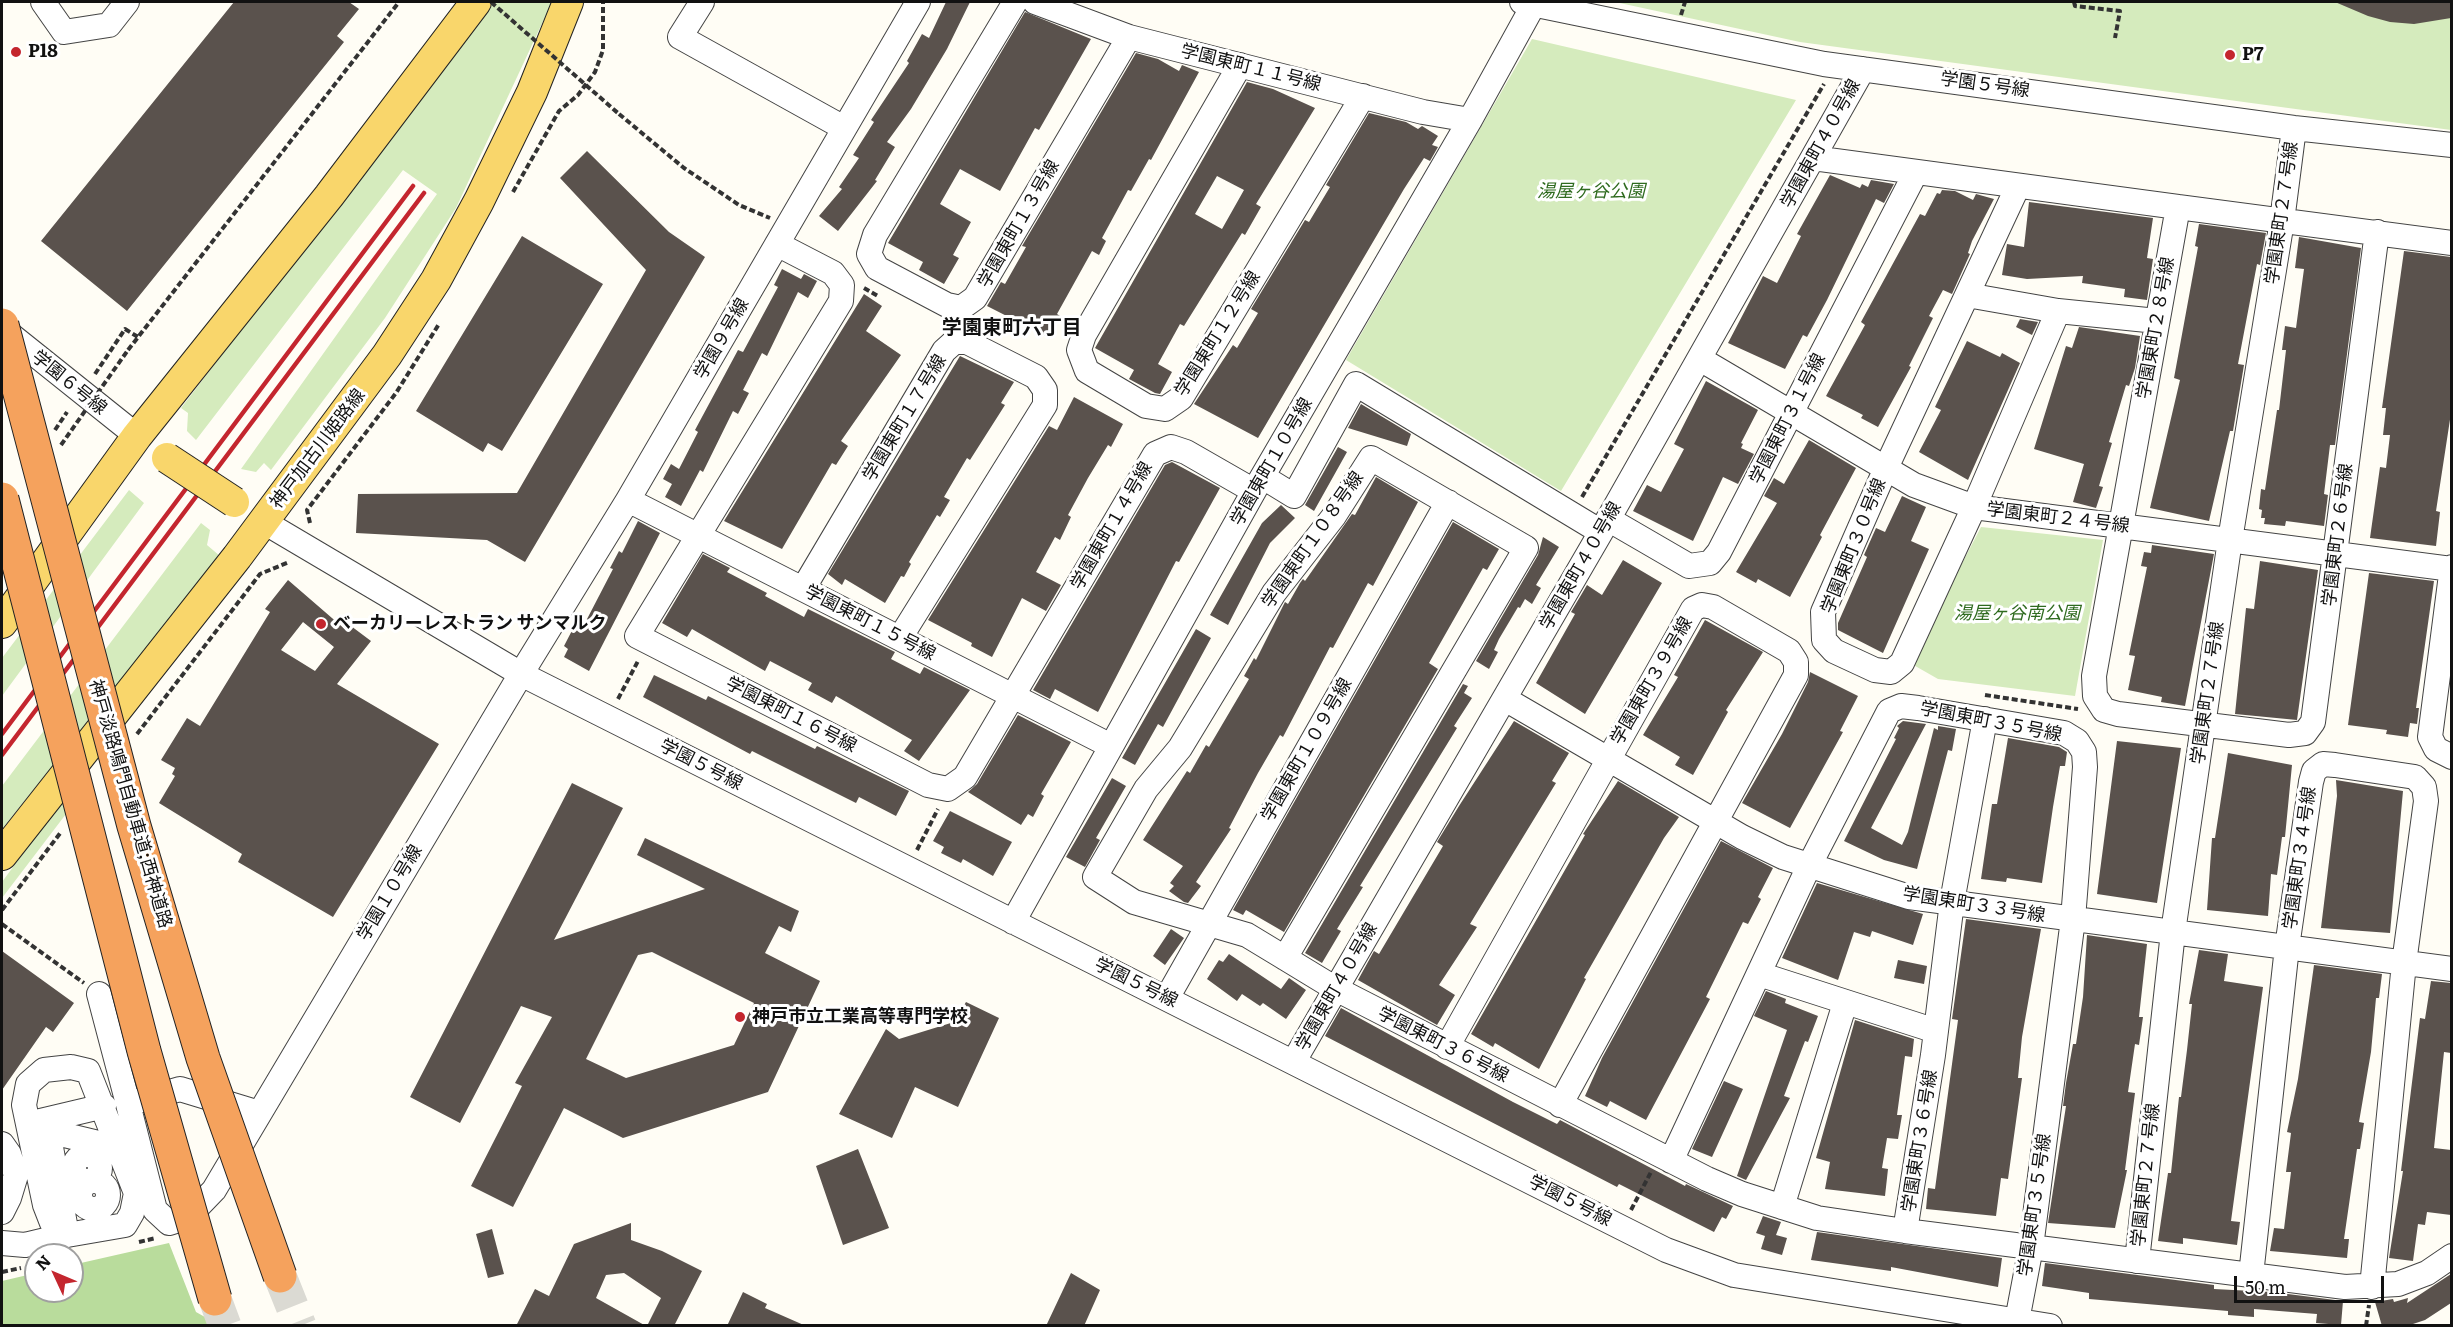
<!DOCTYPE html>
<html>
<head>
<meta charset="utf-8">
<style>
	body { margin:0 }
	#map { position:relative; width:2453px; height:1327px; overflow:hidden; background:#fffdf5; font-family:Literata,serif }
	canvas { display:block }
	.frame { position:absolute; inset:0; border:3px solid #111; pointer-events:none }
	.north { position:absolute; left:24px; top:1243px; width:60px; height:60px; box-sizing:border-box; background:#fff; border:2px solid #a0a0a0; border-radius:50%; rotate:314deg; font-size:16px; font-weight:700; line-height:24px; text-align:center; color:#111 }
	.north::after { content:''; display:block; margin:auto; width:21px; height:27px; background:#c4262e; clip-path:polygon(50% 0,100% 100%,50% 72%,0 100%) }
	.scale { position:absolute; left:2234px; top:1276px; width:150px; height:27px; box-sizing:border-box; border:3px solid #111; border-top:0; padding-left:8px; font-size:18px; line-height:21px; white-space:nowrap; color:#111; -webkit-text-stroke:4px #fff; paint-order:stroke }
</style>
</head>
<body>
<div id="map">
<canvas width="2453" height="1327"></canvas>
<div class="frame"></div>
<div class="north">N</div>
<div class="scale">50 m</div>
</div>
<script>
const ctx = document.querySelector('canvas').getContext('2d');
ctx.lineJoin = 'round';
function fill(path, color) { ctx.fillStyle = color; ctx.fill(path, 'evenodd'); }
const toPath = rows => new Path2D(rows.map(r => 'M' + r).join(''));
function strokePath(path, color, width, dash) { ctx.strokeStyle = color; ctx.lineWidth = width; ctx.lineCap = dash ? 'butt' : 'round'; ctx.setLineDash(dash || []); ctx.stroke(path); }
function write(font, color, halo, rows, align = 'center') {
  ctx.font = font + ' Literata,"Noto Sans JP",serif'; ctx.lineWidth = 6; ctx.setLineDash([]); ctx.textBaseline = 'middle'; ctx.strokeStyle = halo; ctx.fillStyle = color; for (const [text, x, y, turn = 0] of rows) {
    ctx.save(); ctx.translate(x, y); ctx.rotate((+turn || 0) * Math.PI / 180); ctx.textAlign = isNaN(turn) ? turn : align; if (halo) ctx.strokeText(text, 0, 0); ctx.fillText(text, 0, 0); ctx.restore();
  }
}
fill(toPath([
	[493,2,552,2,456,208,385,318,271,470,264,463,256,472,241,469,437,194,403,170,196,440,187,431,188,413,181,408],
	[1615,2,2451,2,2451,130,1800,42],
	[1532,39,1796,100,1561,491,1346,360],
	[129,490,144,503,2,696,2,658],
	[201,523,210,530,207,545,220,556,2,829,2,786],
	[1981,527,2103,540,2075,696,1938,679,1910,663],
	[62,800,66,814,2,898,2,882]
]), '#d5ebbd');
fill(toPath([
	[169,1243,196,1312,219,1325,2,1325,2,1281,36,1273,36,1291,72,1291,72,1265]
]), '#b9dc9c');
fill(toPath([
	[234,2,349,2,359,9,337,36,344,42,127,311,41,241],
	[946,2,970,2,947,49,911,109,887,142,895,147,875,180,877,181,838,231,819,216,842,189,839,187,859,158,853,155,874,122,871,120,909,63,907,61,922,34,929,38],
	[2335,2,2451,2,2451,18,2414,24,2390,22,2368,16],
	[1025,12,1091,39,1039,130,1035,128,1000,191,960,169,940,204,971,222,953,255,959,258,944,284,919,270,923,262,888,243],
	[1136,53,1158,59,1179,71,1182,65,1199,72,1151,160,1149,159,1131,191,1128,190,1102,238,1106,241,1099,255,1092,251,1057,314,1060,316,1048,337,987,306,1001,282,1005,284,1026,247,1022,246],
	[1247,82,1273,89,1315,108,1256,204,1261,207,1245,235,1242,233,1184,326,1180,324,1158,364,1172,372,1160,394,1155,393,1129,379,1134,370,1095,348],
	[1217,176,1244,190,1222,229,1195,214],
	[1369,113,1406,122,1418,129,1422,126,1438,136,1432,145,1438,147,1430,161,1424,158,1404,189,1258,438,1194,404,1233,345,1237,348,1258,313,1251,309,1305,220,1309,222,1330,187,1326,185],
	[587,151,669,232,705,257,525,562,487,540,356,533,358,494,517,493,646,270,560,178],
	[1830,175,1860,188,1862,184,1868,187,1871,180,1894,184,1884,203,1876,199,1827,300,1807,337,1803,335,1785,369,1728,343,1763,276,1777,283,1801,236,1797,234],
	[1942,190,1955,191,1973,200,1976,194,1994,199,1972,241,1968,253,1970,254,1952,294,1943,290,1929,316,1933,318,1909,366,1911,367,1878,427,1861,418,1863,415,1826,396,1865,325,1861,322,1920,214,1925,216,1937,193,1940,194],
	[2029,202,2153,218,2147,258,2153,259,2147,300,2124,297,2125,289,2082,283,2083,276,2027,279,2002,275,2007,244,2024,247],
	[2199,224,2266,233,2260,265,2257,264,2238,364,2244,365,2233,431,2230,431,2209,521,2150,508,2180,380,2174,378,2198,247,2195,246],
	[522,236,603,284,502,451,488,443,483,452,416,411],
	[2299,237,2361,248,2335,445,2330,445,2324,494,2328,495,2324,526,2286,521,2285,526,2264,524,2265,518,2261,518,2262,510,2259,509,2261,489,2265,490,2277,410,2279,410,2286,350,2282,350,2285,326,2296,328,2304,269,2295,268],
	[2404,251,2451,257,2451,413,2436,511,2440,512,2436,546,2370,538,2380,467,2386,468,2390,435,2383,435,2386,408,2382,408],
	[782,269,801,279,804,274,817,281,808,298,798,292,767,356,762,353,743,390,749,393,738,414,733,411,703,472,700,470,681,506,665,497,672,484,663,479,671,464,679,469,698,432,695,430,738,350,743,352,778,287,774,285],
	[864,294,882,306,866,331,901,355,841,441,848,446,836,465,832,463,782,549,724,521],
	[2020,319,2038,322,2032,335,2016,327],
	[2079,327,2140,336,2135,368,2129,386,2126,385,2109,442,2112,443,2099,486,2103,487,2096,508,2073,502,2084,464,2034,449,2066,346,2072,348],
	[1967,341,2000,357,2002,353,2020,363,1968,480,1919,452,1941,410,1935,407],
	[960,356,1014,382,1001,403,1005,405,970,460,967,458,944,497,950,500,940,517,937,515,909,562,911,564,904,577,901,576,885,603,845,579,842,585,828,574],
	[1706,381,1758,410,1741,443,1743,444,1741,448,1754,454,1738,484,1723,477,1693,541,1633,511,1647,485,1661,492,1684,449,1674,444],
	[1074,397,1123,424,1111,447,1108,445,1088,478,1068,515,1071,517,1060,540,1055,537,1036,572,1061,585,1046,611,1022,598,992,657,971,646,972,643,928,620,1049,426,1057,430],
	[1361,404,1411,434,1407,446,1348,428],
	[1809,440,1856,468,1820,535,1822,537,1790,597,1758,579,1756,583,1736,572,1777,503,1764,496,1774,478,1784,484],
	[1338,447,1347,452,1314,511,1305,505],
	[1172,462,1220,488,1179,562,1176,561,1098,712,1055,689,1050,699,1033,690,1165,465],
	[1376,477,1418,502,1373,586,1368,583,1333,648,1330,647,1283,737,1280,735,1258,773,1229,828,1231,829,1196,882,1201,886,1188,903,1184,902,1169,891,1174,886,1170,883,1183,866,1143,840,1187,771,1190,773,1206,745,1209,747,1249,679,1244,676,1254,658,1256,660,1285,602,1288,604,1300,583,1303,579,1305,581,1352,514,1355,515],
	[1902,496,1926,507,1911,541,1929,549,1883,653,1838,630,1838,623,1867,557,1864,555,1876,528,1885,532],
	[1281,505,1295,518,1270,543,1228,625,1210,615,1262,523],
	[638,521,660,533,589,671,564,657,568,649,564,646,579,617,586,621,613,569,610,568,619,551,622,553],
	[1453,522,1499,549,1487,570,1483,568,1429,663,1438,669,1284,932,1246,910,1243,915,1233,910],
	[1543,537,1559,547,1536,585,1541,588,1532,604,1525,599,1520,608,1518,607,1499,639,1494,650,1498,652,1489,669,1476,661,1538,555],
	[2152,545,2214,554,2185,706,2161,702,2162,697,2128,690,2135,656,2129,655,2147,567,2141,566,2144,552,2151,553],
	[703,554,730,568,727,572,767,593,765,596,804,617,808,609,895,652,891,659,920,674,924,667,970,690,919,761,904,751,912,740,836,696,832,703,808,690,812,683,770,661,765,671,692,629,687,637,662,623],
	[1623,560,1662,583,1585,714,1536,683,1575,614,1571,612,1587,585,1602,595],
	[2260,561,2318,570,2297,720,2235,714,2246,608,2254,609],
	[2369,573,2434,581,2416,708,2419,708,2417,724,2410,723,2408,737,2386,734,2387,730,2348,725],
	[288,580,347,631,351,626,371,641,337,684,439,744,333,917,238,862,242,854,159,803,175,776,172,774,175,768,161,760,187,718,200,726,270,612,265,609],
	[303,622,334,647,315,671,281,650],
	[1705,620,1763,652,1726,710,1728,712,1693,775,1675,765,1680,757,1643,735,1678,677,1674,675],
	[1196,629,1211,638,1163,727,1158,724,1135,765,1122,758],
	[1810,672,1858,696,1840,731,1843,732,1790,828,1742,803,1782,734,1808,682],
	[654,675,706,700,708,696,815,749,817,746,909,791,896,816,859,797,856,803,752,751,750,754,643,697],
	[1463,684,1468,686,1464,693,1472,698,1454,726,1457,728,1360,886,1363,887,1337,929,1341,931,1322,963,1305,953],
	[1018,715,1071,742,1041,794,1044,796,1033,817,1028,814,1021,825,968,792,977,784],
	[1514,721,1569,753,1552,781,1556,783,1470,924,1477,927,1439,985,1455,995,1437,1025,1358,980,1374,951,1379,954,1443,846,1437,842,1459,806],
	[1903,721,1926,724,1871,828,1902,845,1908,832,1934,728,1938,730,1938,726,1956,729,1952,751,1948,750,1917,869,1884,860,1844,841,1896,739,1894,738,1899,728,1897,726],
	[2008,738,2059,747,2067,752,2065,766,2060,766,2053,807,2042,883,2007,878,2006,882,1981,879,1992,804,1997,804],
	[2117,741,2181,748,2157,903,2097,894],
	[2228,753,2292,765,2285,837,2282,837,2277,875,2271,874,2268,916,2207,910,2212,838,2215,838],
	[1112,778,1126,786,1096,838,1100,840,1085,867,1066,857],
	[2336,780,2403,791,2390,933,2321,928,2337,796],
	[1618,781,1679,817,1664,838,1584,978,1586,979,1539,1069,1495,1043,1493,1047,1471,1034,1585,835,1583,834],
	[572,783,623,808,554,940,705,889,637,855,645,838,799,911,791,932,779,926,765,953,820,981,768,1092,623,1138,564,1108,513,1207,471,1186,522,1086,515,1083,552,1017,521,1006,460,1123,410,1097],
	[652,952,754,1003,734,1045,626,1078,586,1059,638,955],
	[950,811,1012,842,993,876,963,859,961,863,941,853,944,847,933,841],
	[1721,841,1773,868,1758,897,1761,899,1748,924,1743,922,1706,997,1710,999,1646,1120,1610,1101,1607,1107,1585,1096,1602,1058],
	[1817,883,1923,914,1913,945,1872,931,1870,937,1854,932,1838,980,1782,958],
	[1966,919,2041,929,2022,1037,2018,1078,2022,1078,2008,1179,2001,1178,1996,1216,1926,1209,1928,1188,1935,1189,1958,1020,1952,1019],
	[1171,929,1184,938,1165,965,1153,956],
	[2087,935,2147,944,2139,1017,2143,1017,2139,1045,2135,1044,2128,1092,2135,1093,2125,1170,2127,1170,2115,1228,2048,1223,2066,1106,2063,1106,2066,1083,2073,1044,2076,1044,2083,997],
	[2199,950,2228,954,2224,981,2263,987,2231,1221,2240,1222,2237,1245,2183,1238,2183,1244,2158,1241,2168,1173,2171,1173,2179,1097,2181,1097,2187,1050,2192,1004,2189,1004],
	[2,951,74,1003,53,1032,46,1027,2,1090],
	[1229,954,1281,989,1289,978,1306,990,1286,1019,1263,1003,1260,1006,1242,994,1237,1001,1207,979,1219,960,1223,962],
	[1898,960,1927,966,1924,984,1894,978],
	[2314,965,2382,974,2379,998,2376,998,2371,1052,2359,1122,2364,1123,2360,1149,2357,1149,2344,1239,2349,1239,2347,1258,2270,1251,2274,1228,2284,1229,2291,1172,2286,1172,2291,1133,2287,1132,2298,1079],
	[2431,981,2451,983,2451,1053,2444,1052,2434,1148,2451,1150,2451,1215,2427,1212,2425,1225,2418,1224,2413,1261,2389,1258,2403,1171,2401,1171,2420,1018,2425,1019],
	[1766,991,1786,999,1785,1003,1818,1016,1808,1042,1805,1041,1784,1096,1790,1098,1746,1180,1737,1176,1787,1030,1754,1016],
	[966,1002,999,1018,958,1107,915,1087,892,1138,839,1114,886,1029,899,1039,954,1022],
	[1341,1008,1513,1102,1557,1124,1560,1120,1685,1186,1686,1184,1733,1206,1726,1219,1722,1217,1714,1232,1619,1184,1617,1187,1325,1036],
	[1855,1020,1914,1039,1912,1057,1905,1056,1897,1115,1902,1115,1898,1139,1887,1138,1882,1168,1888,1169,1885,1196,1825,1189,1830,1162,1816,1158],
	[1724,1081,1743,1089,1712,1157,1692,1149],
	[858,1149,889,1228,843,1245,816,1166],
	[1763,1216,1781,1222,1776,1235,1787,1238,1782,1255,1761,1249,1765,1236,1756,1233],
	[631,1223,631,1240,662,1251,702,1271,674,1326,647,1326,661,1298,624,1273,606,1275,596,1298,646,1326,516,1326,535,1289,549,1296,574,1244],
	[492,1229,504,1274,488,1278,476,1234],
	[1817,1232,2002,1258,1998,1287,1891,1267,1891,1271,1811,1260],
	[2045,1263,2214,1285,2214,1289,2272,1292,2343,1301,2341,1325,2316,1323,2317,1314,2254,1309,2254,1317,2228,1315,2228,1311,2089,1299,2089,1293,2042,1286],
	[1071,1273,1100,1290,1084,1326,1046,1326],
	[2451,1274,2451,1303,2425,1320,2407,1326,2382,1326,2375,1302,2393,1299,2394,1302,2408,1298,2407,1303],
	[743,1292,767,1304,765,1308,806,1326,727,1326]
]), '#5a524d');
strokePath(toPath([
	[280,1276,300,1326],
	[215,1299,225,1326]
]), '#dbdad3', 33, [33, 16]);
const minor = toPath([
	[43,2,64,32,109,25,127,2],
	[702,2,680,37,844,128],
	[1015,2,875,235,869,254,877,268,947,305,961,308,975,298,1129,37],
	[1035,2,1129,37,1423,112,1470,120],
	[1522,2,1824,64,2294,128,2452,145],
	[1240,65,1084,335,1079,350,1087,371,1146,406,1165,409,1181,398,1363,96],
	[1813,158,2178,207,2094,676,2095,696,2104,710,2118,714,2289,735,2305,733,2313,722,2377,232],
	[2018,186,1886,468,1823,612,1824,640,1834,651,1875,670,1891,672,1902,663,1974,507,2058,311],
	[2178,207,2452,243],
	[777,244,833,273,842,285,841,301,637,636,928,785,948,789,965,777,1155,454,1171,447,1186,452,1254,491],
	[1967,295,2058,311,2157,321],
	[2,328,137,436],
	[1700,359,1914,485,1974,507,2452,569],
	[1263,477,1294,496,1356,384,1601,532],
	[628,500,1111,746],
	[1608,519,1689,566,1710,563,1719,552,1916,172],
	[264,522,521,674,1666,1250,1734,1275,2050,1326],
	[2452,567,2430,737,2436,749,2452,757],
	[803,589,944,351,954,342,967,342,1036,377,1045,390,1045,405,900,638],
	[1505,699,1742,837,1783,857,1909,897,2452,969],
	[1013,922,1254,491,1470,120,1534,4],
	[1285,958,1526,548,1371,458,1334,516,1274,593,1180,748,1146,789,1095,877,1134,902,1247,935,1285,958,1336,989,1707,1179,1742,1194,1817,1218,1905,1231,1933,1055,1952,902,1985,719],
	[1759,974,1936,1031],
	[99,994,128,1104],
	[1167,998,1448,502],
	[1447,1047,1693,609,1702,605,1713,607,1789,651,1796,662,1796,675,1560,1105],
	[1294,1061,1601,532,1863,69],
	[71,1067,88,1071,136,1193,132,1213,125,1225,67,1235,52,1223,45,1205,24,1105,28,1084,44,1070,71,1067],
	[259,1113,180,1089,128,1104,155,1210,169,1223,188,1217,214,1190,521,674,628,500,918,2],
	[28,1124,104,1106],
	[2,1144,9,1154,16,1175,9,1198,2,1212],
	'74 1168a13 13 0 1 1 26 0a13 13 0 1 1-26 0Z',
	[1671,1161,1809,866,1889,711,1901,706,1918,708,2064,733,2077,741,2084,752,2085,767,2073,919,2031,1247,2016,1326],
	'80 1195a14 14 0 1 1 28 0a14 14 0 1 1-28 0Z',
	[1782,1207,1845,1003],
	[1905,1231,2345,1287,2398,1284,2427,1273,2452,1256],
	[2,1243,25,1245,67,1235,48,1131,119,1148],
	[2137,1261,2173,932,2230,540,2282,221,2294,128],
	[2251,1275,2287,947,2311,782,2314,771,2323,764,2335,765,2415,777,2424,787,2426,801,2404,963,2372,1287]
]);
const major = toPath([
	[2,623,137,436,329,196,476,2],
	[2,855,237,557,387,355,436,280,479,201,532,92,568,2]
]);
strokePath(minor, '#444', 26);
strokePath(major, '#222', 32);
strokePath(toPath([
	[2074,2,2075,6,2120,11,2115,38],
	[1681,15,1685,2],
	[619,114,684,168,739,205,770,218],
	[513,192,559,111,578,95,595,72,603,50,603,2],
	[864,288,878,296],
	[128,350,399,2],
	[95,374,125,329,138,337],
	[55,430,67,412],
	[1582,497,1824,84],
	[310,523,307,510,396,393,439,324],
	[1985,695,2078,709],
	[618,699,638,661],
	[137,734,260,574,289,562],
	[917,850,938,809],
	[2,910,61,832],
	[2,924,84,983],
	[1631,1210,1651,1172],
	[139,1242,156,1238],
	[2,1272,21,1268],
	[2366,1326,2369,1305]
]), '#333', 4, [6, 3]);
strokePath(minor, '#fff', 24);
strokePath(major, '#f9d66b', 30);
strokePath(toPath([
	[2,734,413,186],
	[2,755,424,193]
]), '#c4262e', 4.5);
const majorBridge = toPath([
	[167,458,234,502]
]);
const highwayBridge = toPath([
	[2,325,134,826,203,1058,280,1276],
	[2,499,144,1051,215,1299]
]);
strokePath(majorBridge, '#222', 32, []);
strokePath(highwayBridge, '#222', 35, []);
strokePath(toPath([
	[491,2,619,114],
	[61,445,128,350]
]), '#333', 4, [6, 3]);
strokePath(majorBridge, '#f9d66b', 30);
strokePath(highwayBridge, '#f5a25d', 33);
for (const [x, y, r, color] of [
	[16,52,6,"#c4262e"],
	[2230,55,6,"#c4262e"],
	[321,624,6,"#c4262e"],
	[740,1017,6,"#c4262e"]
]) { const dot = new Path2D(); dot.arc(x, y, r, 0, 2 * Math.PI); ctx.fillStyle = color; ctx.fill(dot); strokePath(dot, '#fff', 2); }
write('bold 18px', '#111', '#fff', [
	["P18",28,52],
	["P7",2242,55],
	["ベーカリーレストラン サンマルク",333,624],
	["神戸市立工業高等専門学校",752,1017]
], 'left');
write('18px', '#111', '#fff', [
	["学園東町１１号線",1251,68,14],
	["学園５号線",1985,85,8],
	["学園東町４０号線",1821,144,-61],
	["学園東町２７号線",2282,213,-82],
	["学園東町１３号線",1019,224,-60],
	["学園東町２８号線",2156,328,-80],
	["学園東町１２号線",1218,334,-58],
	["学園９号線",722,339,-60],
	["学園６号線",69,383,39],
	["学園東町１７号線",905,418,-59],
	["学園東町３１号線",1788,419,-63],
	["神戸加古川姫路線",318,449,-53],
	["学園東町１０号線",1272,462,-60],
	["学園東町２４号線",2058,518,7],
	["学園東町１４号線",1112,526,-60],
	["学園東町２６号線",2338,535,-83],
	["学園東町１０８号線",1313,540,-55],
	["学園東町３０号線",1854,546,-68],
	["学園東町４０号線",1581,566,-60],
	["学園東町１５号線",870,623,27],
	["学園東町３９号線",1652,681,-60],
	["学園東町２７号線",2208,693,-82],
	["学園東町１６号線",791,715,27],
	["学園東町３５号線",1991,722,11],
	["学園東町１０９号線",1307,750,-60],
	["学園５号線",701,765,27],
	["神戸淡路鳴門自動車道;西神道路",130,804,74],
	["学園東町３４号線",2300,858,-82],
	["学園１０号線",390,893,-59],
	["学園東町３３号線",1974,905,9],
	["学園５号線",1136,983,26],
	["学園東町４０号線",1337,987,-60],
	["学園東町３６号線",1443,1045,27],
	["学園東町３６号線",1920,1141,-81],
	["学園東町２７号線",2146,1175,-84],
	["学園５号線",1570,1201,27],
	["学園東町３５号線",2035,1205,-82]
]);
write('italic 18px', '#2f6b1f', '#fff', [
	["湯屋ヶ谷公園",1591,192],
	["湯屋ヶ谷南公園",2017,614]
]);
write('bold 20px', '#111', '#fff', [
	["学園東町六丁目",1012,328]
]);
</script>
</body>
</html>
